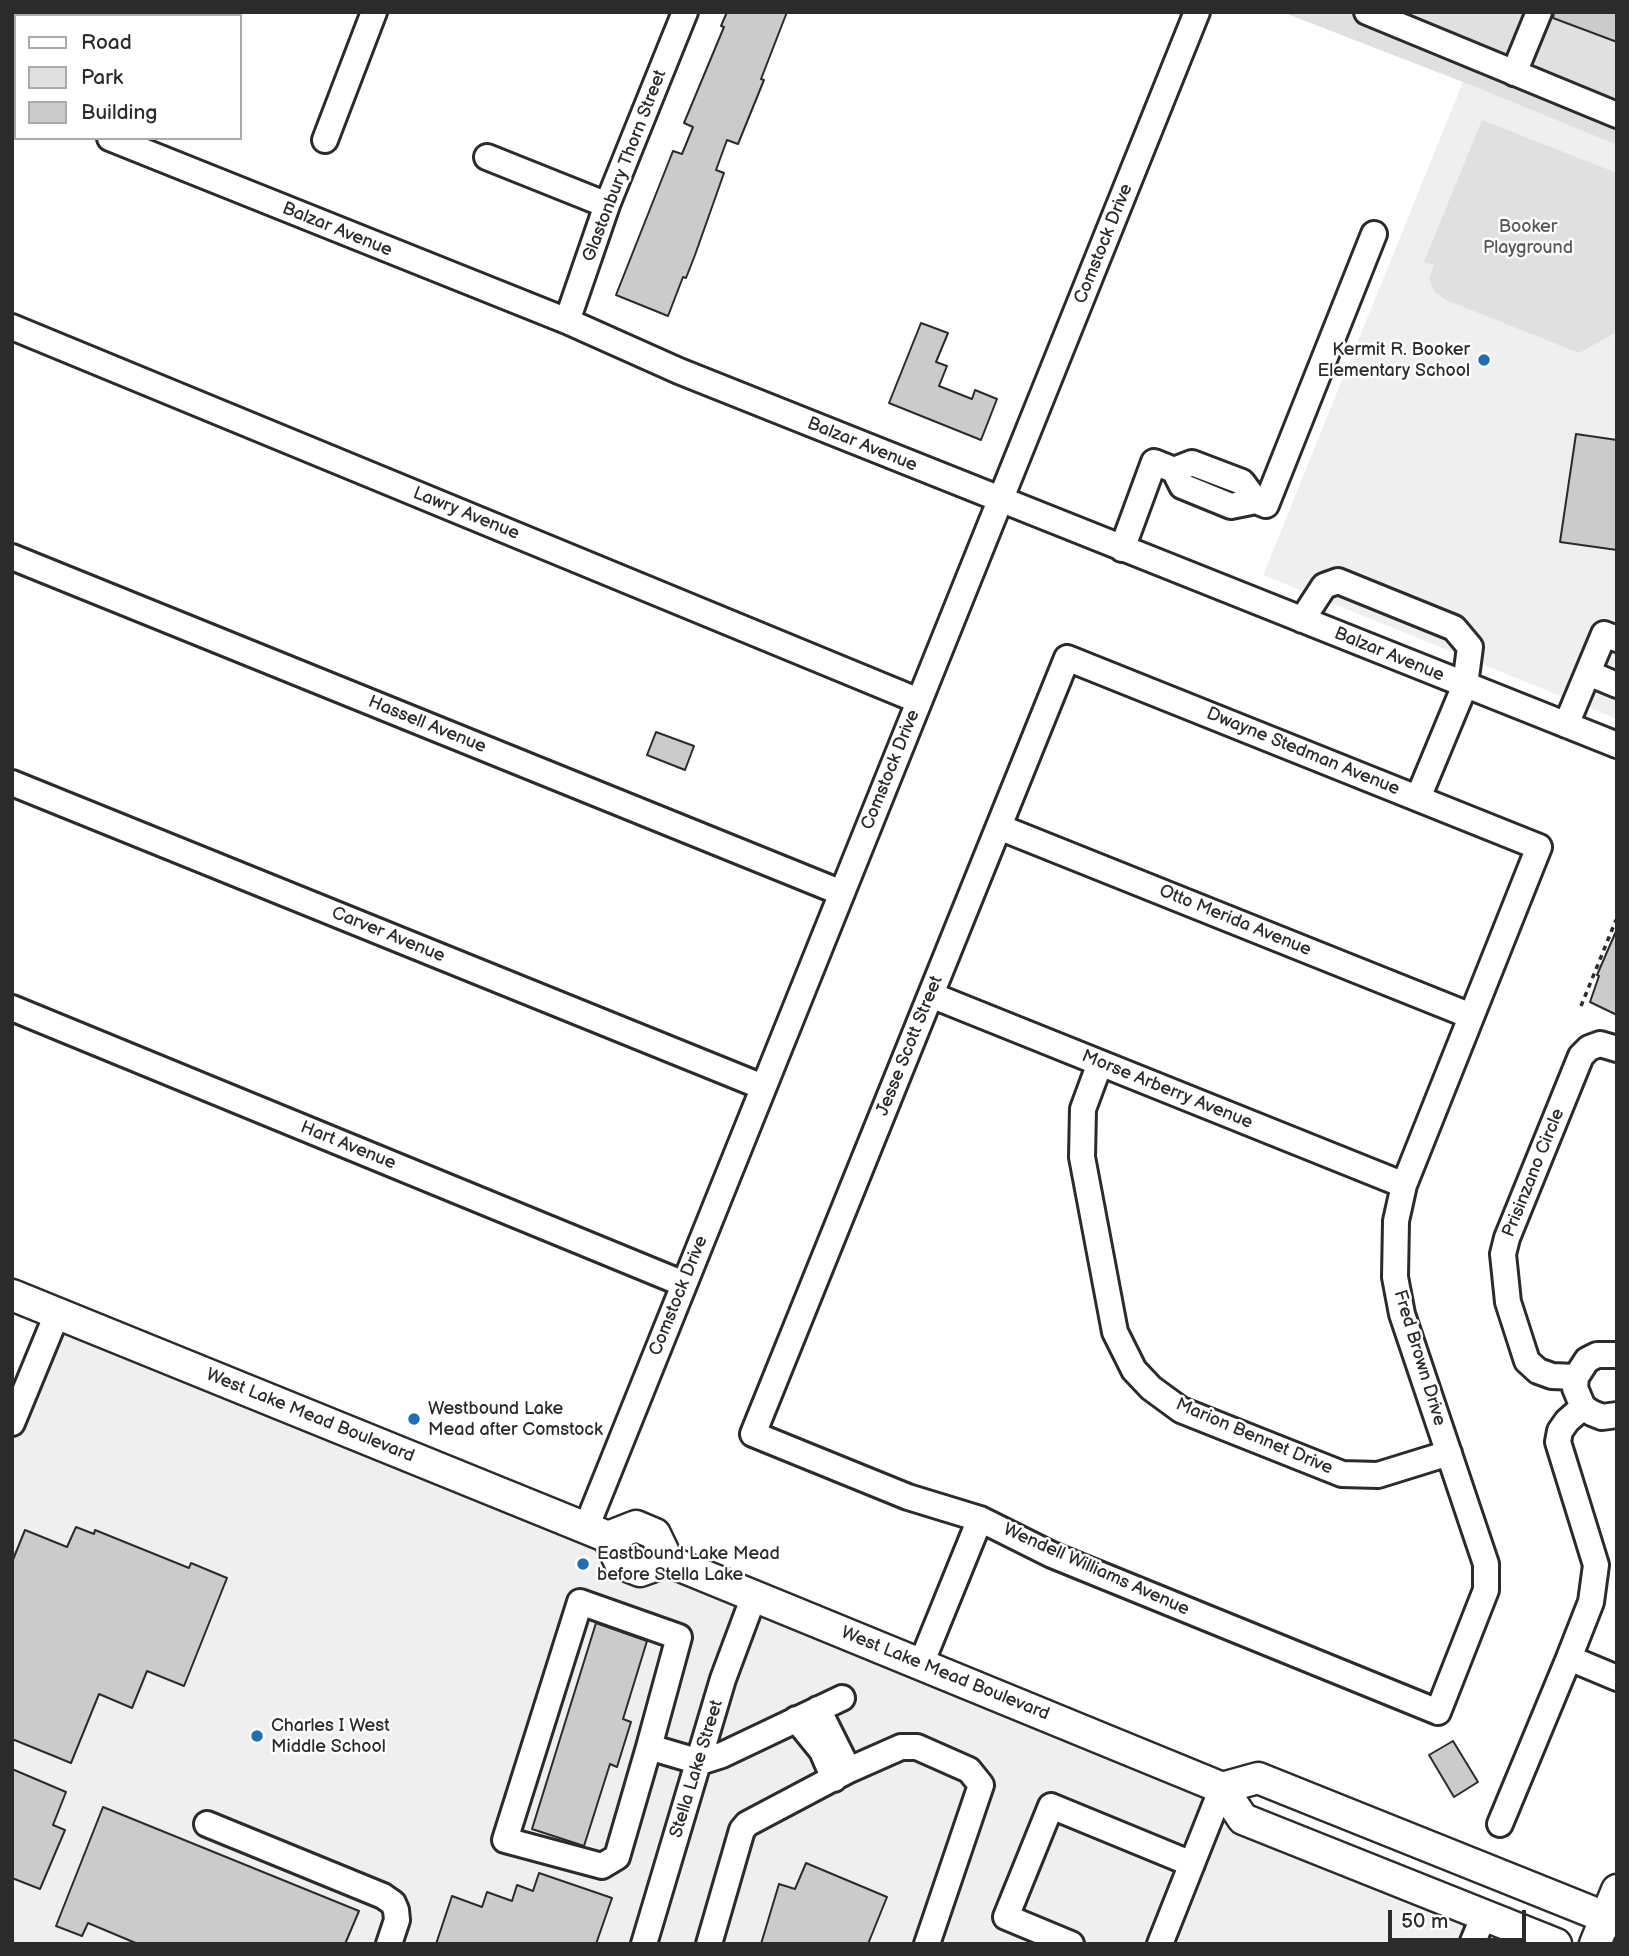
<!DOCTYPE html>
<html>
<head>
<meta charset="utf-8">
<style>
	body { margin:0 }
	#map { position:relative; width:1629px; height:1956px; overflow:hidden; background:#fff; font-family:"Balsamiq Sans",sans-serif }
	canvas { display:block }
	.frame { position:absolute; inset:0; border:14px solid #2b2b2b; pointer-events:none }
	.legend { position:absolute; left:14px; top:14px; width:228px; height:126px; box-sizing:border-box; background:#fff; border:2px solid #aaa; margin:0; padding:9px 12px; list-style:none; font-size:21px; color:#2b2b2b }
	.legend li { display:flex; align-items:center; gap:14px; height:35px }
	.legend b { width:35px; border:2px solid #aaa }
	.scale { position:absolute; left:1388px; top:1910px; width:138px; height:32px; box-sizing:border-box; border:4px solid #2b2b2b; border-top:0; padding-left:9px; font-size:21px; line-height:24px; white-space:nowrap; color:#2b2b2b; -webkit-text-stroke:5px #fff; paint-order:stroke }
</style>
</head>
<body>
<div id="map">
<canvas width="1629" height="1956"></canvas>
<div class="frame"></div>
<ul class="legend">
<li><b style="height:9px;background:#fff"></b>Road</li>
<li><b style="height:19px;background:#e0e0e0"></b>Park</li>
<li><b style="height:19px;background:#cbcbcb"></b>Building</li>
</ul>
<div class="scale">50 m</div>
</div>
<script>
const ctx = document.querySelector('canvas').getContext('2d');
ctx.lineJoin = 'round';
function fill(path, color) { ctx.fillStyle = color; ctx.fill(path, 'evenodd'); }
const toPath = rows => new Path2D(rows.map(r => 'M' + r).join(''));
function strokePath(path, color, width, dash) { ctx.strokeStyle = color; ctx.lineWidth = width; ctx.lineCap = dash ? 'butt' : 'round'; ctx.setLineDash(dash || []); ctx.stroke(path); }
function write(font, color, halo, rows, align = 'center') {
  ctx.font = font + ' "Balsamiq Sans",sans-serif'; ctx.lineWidth = 5; ctx.setLineDash([]); ctx.textBaseline = 'middle'; ctx.strokeStyle = halo; ctx.fillStyle = color; for (const [text, x, y, turn = 0] of rows) {
    ctx.save(); ctx.translate(x, y); ctx.rotate((+turn || 0) * Math.PI / 180); ctx.textAlign = isNaN(turn) ? turn : align; if (halo) ctx.strokeText(text, 0, 0); ctx.fillText(text, 0, 0); ctx.restore();
  }
}
fill(toPath([
	[1463,82,1617,145,1617,719,1263,575],
	[57,1314,1222,1788,1503,1944,12,1944,12,1423]
]), '#efefef');
fill(toPath([
	[1282,12,1617,12,1617,145,1463,82],
	[1482,120,1617,173,1617,332,1579,353,1446,300,1435,292,1429,279,1434,265,1424,262]
]), '#e0e0e0');
const building = toPath([
	[727,12,787,12,761,79,764,80,738,144,727,140,716,170,724,173,695,255,686,278,683,277,668,316,616,295,673,151,682,154,693,127,684,123,724,27,721,26,727,12],
	[1554,12,1617,12,1617,42,1553,18,1554,12],
	[921,323,948,333,936,362,947,366,939,386,972,399,975,390,997,399,981,440,889,403,921,323],
	[1576,434,1617,440,1617,550,1560,542,1576,434],
	[656,732,694,746,685,770,647,755,656,732],
	[1617,929,1617,1015,1590,1002,1599,976,1597,975,1617,929],
	[76,1527,94,1534,95,1530,189,1568,191,1563,227,1578,184,1686,147,1671,132,1708,99,1694,71,1763,12,1739,12,1562,25,1530,67,1547,76,1527],
	[596,1623,647,1641,623,1719,631,1722,617,1767,610,1764,584,1846,532,1829,596,1623],
	[1453,1741,1478,1782,1454,1797,1429,1755,1453,1741],
	[12,1769,66,1792,53,1825,65,1830,40,1889,12,1878,12,1769],
	[103,1807,359,1911,345,1944,138,1944,88,1923,82,1936,56,1926,103,1807],
	[806,1863,887,1897,868,1944,761,1944,779,1884,795,1889,806,1863],
	[539,1873,612,1898,596,1944,436,1944,452,1896,482,1907,487,1892,512,1901,517,1885,533,1891,539,1873]
]);
fill(building, '#cbcbcb');
strokePath(building, '#2b2b2b', 2);
const minor = toPath([
	[1367,12,1617,115],
	[134,16,135,12],
	[1514,73,1539,12],
	[12,99,16,101],
	[110,138,567,321,679,371,1617,745],
	[325,140,374,12],
	[487,157,607,205],
	[567,321,607,205,685,12],
	[12,327,919,701],
	[1256,501,1266,505,1374,234],
	[1122,549,1154,462,1174,470,1192,463,1242,482,1256,501,1231,506,1182,486,1174,470],
	[12,557,842,893],
	[1302,620,1324,586,1338,581,1454,628,1470,647,1465,685,1418,798],
	[1067,658,1539,847,1404,1185,1396,1221,1395,1277,1402,1314,1486,1564,1486,1590,1438,1712,1052,1555,980,1519,908,1497,753,1434,1067,658],
	[1588,673,1617,685],
	[1566,725,1604,634,1617,639],
	[12,783,763,1087],
	[999,827,1471,1016],
	[931,995,1404,1185],
	[12,1008,684,1284],
	[1100,1063,1083,1109,1082,1157,1115,1332,1134,1370,1151,1388,1181,1410,1342,1474,1378,1475,1449,1453],
	[1617,1355,1597,1355,1587,1360,1576,1377,1575,1388,1583,1407,1592,1413,1602,1417,1617,1415],
	[1576,1377,1552,1376,1538,1371,1527,1361,1508,1302,1503,1254,1507,1238,1581,1056,1589,1048,1600,1044,1617,1049],
	[1583,1407,1567,1421,1560,1431,1558,1442,1596,1565,1591,1602,1569,1658,1617,1678],
	[12,1423,57,1314],
	[586,1528,1197,12],
	[921,1664,980,1519],
	[818,1709,847,1767],
	[796,1719,822,1751,834,1779],
	[649,1747,617,1857,602,1866,505,1840,580,1602,679,1637,649,1747,700,1762,722,1755,842,1698],
	[207,1824,383,1896,393,1903,396,1910,397,1920,389,1944],
	[1500,1824,1569,1658],
	[644,1944,723,1679,754,1596],
	[709,1944,742,1830,747,1824,849,1770,901,1747,917,1747,969,1770,981,1785,927,1944],
	[1071,1944,1006,1917,1051,1806,1192,1864],
	[1160,1944,1222,1788],
	[1472,1944,1484,1915]
]);
const major = toPath([
	[12,1295,608,1537,636,1526,655,1534,668,1561],
	[608,1537,620,1563,640,1571,668,1561,788,1610,1222,1788,1243,1819,1556,1944],
	[1222,1788,1258,1778,1617,1922],
	[1595,1944,1617,1890]
]);
strokePath(minor, '#2b2b2b', 30);
strokePath(major, '#2b2b2b', 35);
strokePath(toPath([
	[1581,1006,1616,920]
]), '#2b2b2b', 3.5, [5, 5]);
strokePath(minor, '#fff', 24);
strokePath(major, '#fff', 30);
for (const [x, y, r, color] of [
	[1484,360,7,"#1f6fb2"],
	[414,1419,7,"#1f6fb2"],
	[583,1564,7,"#1f6fb2"],
	[257,1736,7,"#1f6fb2"]
]) { const dot = new Path2D(); dot.arc(x, y, r, 0, 2 * Math.PI); ctx.fillStyle = color; ctx.fill(dot); strokePath(dot, '#fff', 2.5); }
write('18px', '#2b2b2b', '#fff', [
	["Glastonbury Thorn Street",625,166,-69],
	["Balzar Avenue",337,230,22],
	["Comstock Drive",1104,244,-68],
	["Balzar Avenue",862,445,22],
	["Lawry Avenue",466,514,22],
	["Balzar Avenue",1389,655,22],
	["Hassell Avenue",427,725,22],
	["Dwayne Stedman Avenue",1303,752,22],
	["Comstock Drive",891,770,-68],
	["Otto Merida Avenue",1235,921,22],
	["Carver Avenue",388,935,22],
	["Jesse Scott Street",910,1046,-68],
	["Morse Arberry Avenue",1167,1090,22],
	["Hart Avenue",348,1146,22],
	["Prisinzano Circle",1534,1173,-68],
	["Comstock Drive",679,1296,-68],
	["Fred Brown Drive",1419,1358,73],
	["West Lake Mead Boulevard",310,1416,22],
	["Marion Bennet Drive",1254,1437,23],
	["Wendell Williams Avenue",1096,1570,24],
	["West Lake Mead Boulevard",945,1674,22],
	["Stella Lake Street",697,1769,-73]
]);
write('18px', '#585858', '#fff', [
	["Booker",1528,227],
	["Playground",1528,248]
]);
write('18px', '#2b2b2b', '#fff', [
	["Kermit R. Booker",1470,350,"right"],
	["Elementary School",1470,371,"right"],
	["Westbound Lake",428,1409],
	["Mead after Comstock",428,1430],
	["Eastbound Lake Mead",597,1554],
	["before Stella Lake",597,1575],
	["Charles I West",271,1726],
	["Middle School",271,1747]
], 'left');
</script>
</body>
</html>
